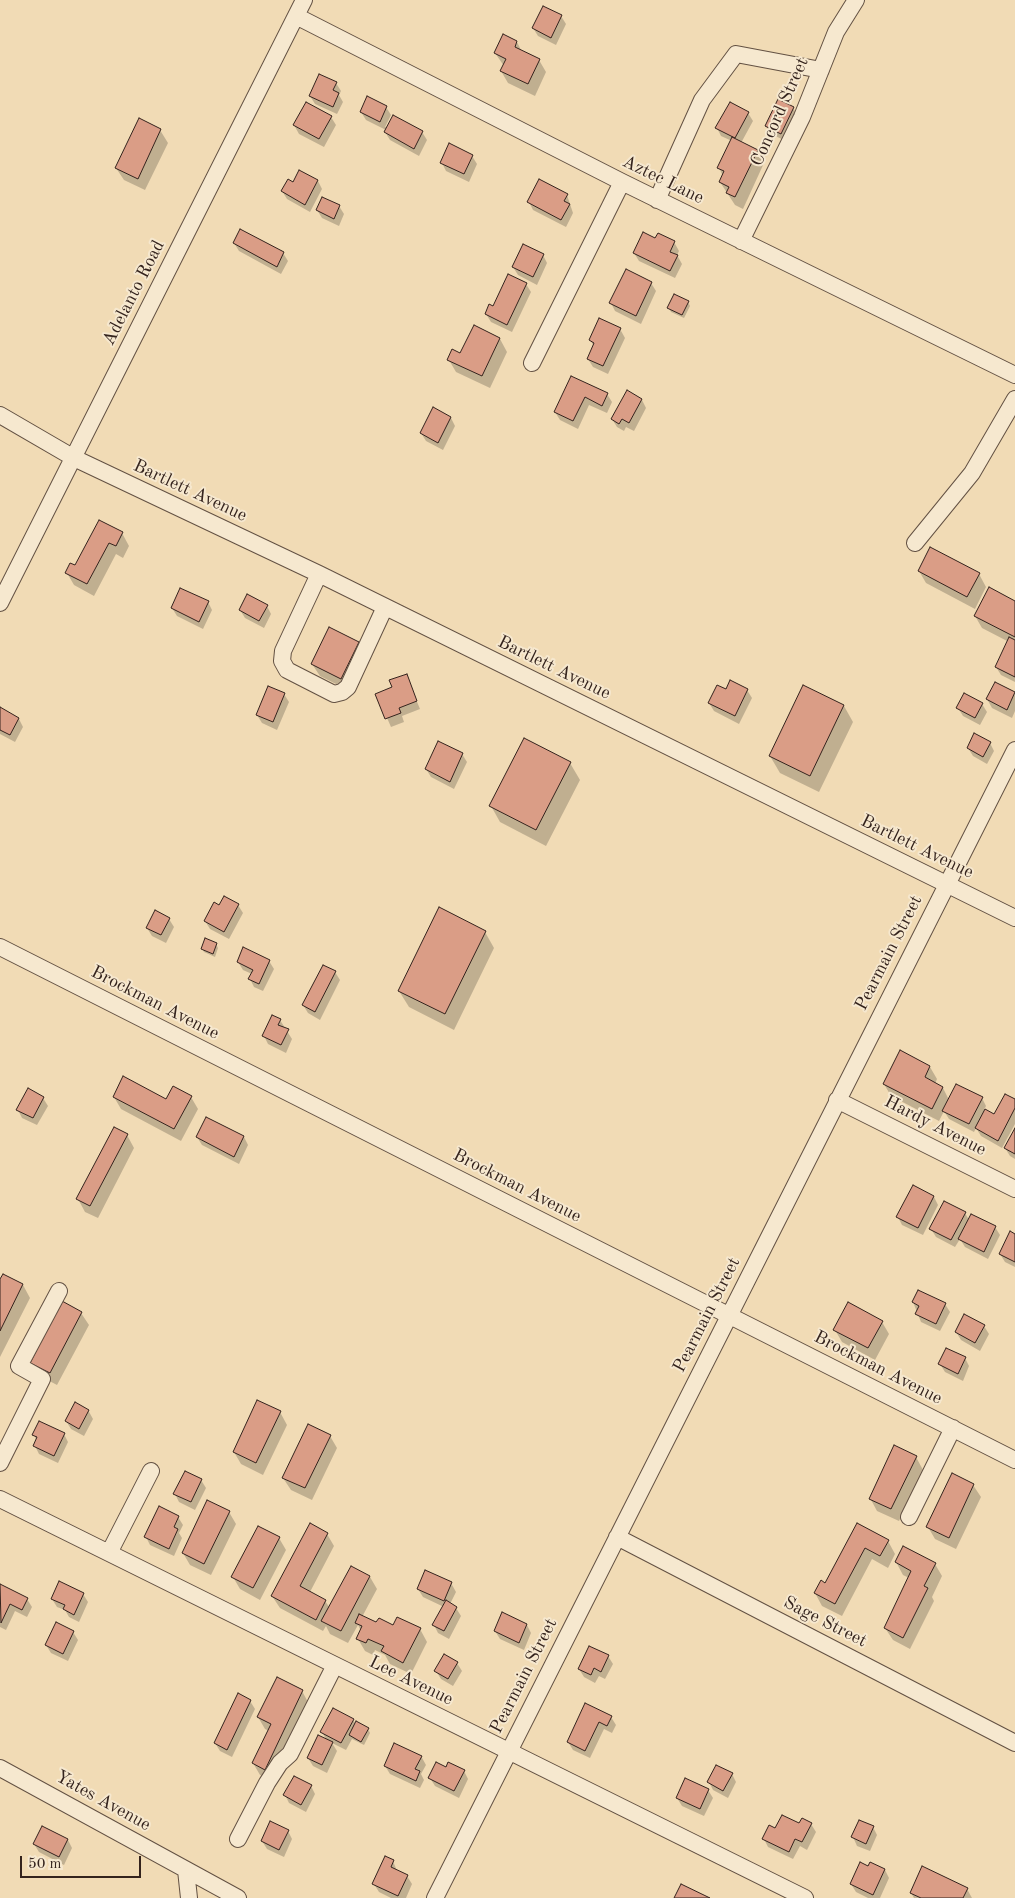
<!DOCTYPE html>
<html>
<head>
<meta charset="utf-8">
<style>
	body { margin:0 }
	#map { position:relative; width:1015px; height:1898px; overflow:hidden; background:#f1dbb5; font-family:"Old Standard TT",serif }
	canvas { display:block }
	.scale { position:absolute; left:20px; top:1856px; width:121px; height:22px; box-sizing:border-box; border:2px solid #34231d; border-top:0; padding-left:6px; font-size:15px; line-height:18px; white-space:nowrap; color:#34231d; -webkit-text-stroke:4px #f6e8cf; paint-order:stroke }
</style>
</head>
<body>
<div id="map">
<canvas width="1015" height="1898"></canvas>
<div class="scale">50 m</div>
</div>
<script>
const ctx = document.querySelector('canvas').getContext('2d');
ctx.lineJoin = 'round';
function fill(path, color) { ctx.fillStyle = color; ctx.fill(path, 'evenodd'); }
const toPath = rows => new Path2D(rows.map(r => 'M' + r).join(''));
function strokePath(path, color, width, dash) { ctx.strokeStyle = color; ctx.lineWidth = width; ctx.lineCap = dash ? 'butt' : 'round'; ctx.setLineDash(dash || []); ctx.stroke(path); }
function write(font, color, halo, rows, align = 'center') {
  ctx.font = font + ' "Old Standard TT",serif'; ctx.lineWidth = 4; ctx.setLineDash([]); ctx.textBaseline = 'middle'; ctx.strokeStyle = halo; ctx.fillStyle = color; for (const [text, x, y, turn = 0] of rows) {
    ctx.save(); ctx.translate(x, y); ctx.rotate((+turn || 0) * Math.PI / 180); ctx.textAlign = isNaN(turn) ? turn : align; if (halo) ctx.strokeText(text, 0, 0); ctx.fillText(text, 0, 0); ctx.restore();
  }
}
fill(toPath([
	[561,16,566,24,556,45,538,36,533,28],
	[517,42,522,52,539,60,546,72,535,96,508,83,501,71,504,66,495,53],
	[320,75,336,83,341,91,339,95,343,102,337,114,315,104,310,96],
	[386,107,391,115,385,127,422,132,427,140,419,156,390,140,385,132,386,130,366,120,361,112],
	[793,108,798,116,786,141,771,134,766,126],
	[748,113,753,121,741,143,757,150,764,163,743,209,735,205,720,182,723,176,719,168,732,141,721,136,717,128],
	[331,117,336,125,324,147,299,134,294,125],
	[160,130,168,143,145,190,124,180,116,168],
	[472,156,477,164,469,182,446,171,442,163],
	[318,181,322,189,310,212,287,199,282,191,293,183],
	[567,195,573,213,566,227,533,210,529,202],
	[322,198,339,206,344,214,339,226,322,218,317,210],
	[656,240,674,242,679,251,677,255,682,264,675,278,639,261,634,253],
	[234,243,283,253,288,261,281,274,239,251],
	[543,255,547,263,537,285,518,275,513,267],
	[627,271,651,283,656,291,641,324,615,311,611,303],
	[526,284,531,292,512,332,491,322,486,314],
	[688,302,690,306,684,318,671,312,669,308],
	[474,327,500,339,507,352,490,388,456,372,449,360,461,355],
	[620,329,625,338,608,374,593,367,588,359,594,346,590,340],
	[572,377,607,394,612,402,607,413,589,405,578,429,560,420,555,412],
	[642,400,646,408,634,431,626,427,624,431,617,427,612,419],
	[451,418,455,426,443,450,426,441,421,433],
	[122,533,129,546,123,558,116,554,94,596,74,585,67,573],
	[919,571,979,574,986,587,975,609,926,583],
	[208,602,212,610,203,629,177,616,172,608],
	[1015,602,1015,682,1001,675,996,667,1009,642,982,628,975,616],
	[267,606,271,614,264,628,245,618,240,610],
	[358,643,365,655,348,690,320,676,312,664],
	[406,675,420,709,402,716,404,722,391,727,377,695,394,688],
	[996,683,1015,693,1015,711,1012,718,992,708,987,699],
	[747,690,752,698,739,724,714,711,709,703,727,691],
	[284,694,289,702,277,730,262,723,257,715],
	[982,704,987,712,980,725,963,716,958,708],
	[844,706,853,722,819,792,780,773,770,756],
	[0,709,19,719,23,727,15,742,0,734],
	[990,743,994,751,987,764,973,756,968,748],
	[462,754,467,762,454,789,431,777,426,769],
	[570,763,580,780,546,846,500,822,491,806],
	[238,905,243,913,229,939,210,929,205,921,219,906],
	[169,919,174,927,166,943,152,936,147,928],
	[485,932,494,948,454,1030,409,1007,399,991],
	[216,944,218,948,215,957,204,952,202,948],
	[269,961,274,969,263,991,254,987,250,979,252,974,243,970,238,962],
	[335,972,340,980,320,1020,308,1013,303,1005],
	[280,1020,292,1039,286,1053,268,1044,264,1036],
	[930,1067,937,1079,935,1084,943,1088,949,1100,982,1098,986,1106,984,1110,995,1115,1015,1101,1015,1124,1002,1148,981,1136,976,1128,974,1132,949,1119,944,1111,939,1121,891,1096,884,1084],
	[114,1097,166,1101,191,1097,198,1109,181,1141,121,1109],
	[43,1098,48,1106,37,1125,22,1118,18,1110],
	[207,1118,244,1137,248,1145,239,1164,202,1145,197,1137],
	[1015,1130,1015,1159,1010,1156,1005,1148],
	[127,1135,134,1148,98,1218,85,1212,78,1199],
	[913,1187,934,1197,938,1205,923,1235,902,1225,898,1217],
	[965,1213,969,1220,995,1227,1000,1235,988,1259,965,1247,960,1239,955,1247,936,1237,931,1229],
	[1015,1235,1015,1267,1005,1262,1000,1254],
	[3,1276,23,1285,30,1298,0,1357,0,1282],
	[913,1302,945,1304,950,1312,940,1331,921,1322],
	[81,1313,89,1325,57,1385,38,1375,31,1363],
	[882,1322,889,1334,875,1360,842,1342,835,1330],
	[984,1326,989,1334,980,1351,961,1340,956,1332],
	[965,1358,969,1366,963,1381,945,1372,940,1364],
	[88,1410,93,1419,84,1436,71,1429,66,1421],
	[280,1412,287,1425,263,1475,241,1464,234,1452],
	[64,1434,68,1442,58,1463,39,1454,35,1446,37,1441,34,1435],
	[330,1436,337,1448,312,1500,291,1490,283,1478],
	[916,1457,923,1470,899,1521,877,1511,870,1498],
	[201,1480,206,1488,195,1510,179,1502,175,1494],
	[973,1485,981,1497,956,1549,935,1539,928,1527],
	[229,1512,236,1524,211,1575,190,1565,183,1553],
	[178,1517,183,1525,179,1533,182,1538,174,1556,150,1545,146,1537],
	[857,1525,888,1541,895,1554,888,1568,872,1559,842,1616,822,1606,815,1593,826,1584],
	[327,1534,334,1546,310,1592,325,1601,330,1608,370,1577,377,1589,362,1617,377,1624,420,1629,427,1642,411,1674,390,1664,385,1655,375,1650,373,1655,365,1651,358,1639,361,1631,358,1625,348,1643,330,1634,326,1626,323,1631,280,1608,272,1596],
	[279,1538,286,1550,260,1600,240,1589,233,1577],
	[896,1562,935,1564,942,1576,932,1597,934,1601,910,1649,893,1640,885,1628,909,1578,903,1575],
	[426,1571,451,1583,456,1592,450,1604,456,1608,461,1616,449,1639,438,1633,434,1625,444,1607,423,1597,418,1589],
	[0,1585,27,1599,32,1607,27,1617,15,1611,6,1630,0,1627],
	[83,1594,88,1602,79,1622,69,1617,65,1610,57,1607,52,1599],
	[503,1614,527,1625,531,1633,524,1650,500,1639,495,1631],
	[73,1632,78,1640,68,1661,51,1653,46,1645],
	[608,1656,613,1664,605,1679,599,1676,595,1683,584,1677,579,1669],
	[457,1663,462,1671,453,1686,441,1679,436,1671],
	[302,1691,309,1704,273,1781,260,1775,253,1763,269,1731,265,1729,258,1717],
	[250,1701,255,1709,232,1757,220,1751,215,1743],
	[586,1705,611,1717,616,1725,612,1733,604,1729,590,1758,573,1750,568,1742],
	[353,1720,356,1724,368,1729,370,1733,364,1745,352,1739,346,1750,332,1743,337,1751,327,1773,313,1766,308,1758,327,1741,322,1732],
	[421,1756,426,1765,421,1774,424,1780,420,1788,390,1774,385,1766],
	[446,1769,464,1771,468,1779,459,1798,435,1786,430,1778],
	[732,1774,736,1782,728,1798,713,1790,709,1782],
	[311,1786,315,1794,306,1812,289,1803,285,1795],
	[708,1790,713,1798,704,1816,682,1806,677,1798],
	[811,1824,816,1832,807,1850,800,1846,793,1859,768,1847,764,1839,776,1830],
	[42,1827,68,1840,72,1848,64,1865,39,1852,34,1844],
	[873,1827,877,1835,870,1851,857,1846,853,1837],
	[288,1831,292,1839,284,1857,267,1849,262,1841],
	[393,1861,397,1871,407,1876,412,1884,406,1898,391,1898,379,1892,374,1884],
	[871,1864,885,1870,889,1878,880,1898,868,1898,856,1892,851,1884],
	[967,1889,972,1898,914,1898,911,1893]
]), '#0003');
const building = toPath([
	[543,6,562,15,551,38,532,28,543,6],
	[503,34,517,41,515,47,540,59,528,84,500,71,506,59,494,53,503,34],
	[319,74,337,82,333,90,339,93,333,107,309,96,319,74],
	[367,96,387,106,380,122,360,112,367,96],
	[778,99,794,107,781,134,765,126,778,99],
	[306,102,332,116,319,139,293,125,306,102],
	[730,102,749,112,735,138,715,128,730,102],
	[393,115,423,131,414,149,384,132,393,115],
	[139,118,161,129,138,179,115,168,139,118],
	[732,137,758,150,735,197,726,193,729,187,719,182,724,171,717,168,732,137],
	[449,143,473,155,464,174,440,163,449,143],
	[299,170,318,180,305,205,281,191,288,179,293,182,299,170],
	[539,179,568,194,564,201,570,204,561,220,527,202,539,179],
	[322,197,340,205,334,219,316,210,322,197],
	[240,229,284,252,277,267,233,243,240,229],
	[643,232,655,238,658,233,675,241,670,252,678,255,670,271,633,253,643,232],
	[523,244,544,254,533,277,512,267,523,244],
	[626,269,652,282,636,316,609,303,626,269],
	[508,274,527,283,507,325,485,314,489,304,493,306,508,274],
	[674,294,689,301,682,315,667,308,674,294],
	[599,318,621,328,603,366,587,359,594,343,589,340,599,318],
	[474,325,500,338,482,376,447,360,452,349,460,353,474,325],
	[571,376,608,393,602,406,585,397,573,421,554,412,571,376],
	[627,390,642,399,629,423,622,419,619,424,611,419,627,390],
	[433,407,451,417,438,443,420,433,433,407],
	[99,520,123,532,116,546,109,543,87,584,65,573,70,563,75,565,99,520],
	[930,547,980,573,967,597,918,571,930,547],
	[989,587,1015,601,1015,637,974,616,989,587],
	[180,588,209,601,199,622,171,608,180,588],
	[247,594,268,605,259,621,239,610,247,594],
	[329,627,359,642,341,679,311,664,329,627],
	[1009,637,1015,640,1015,677,995,667,1009,637],
	[407,674,417,701,399,708,401,713,385,719,375,694,392,687,389,680,407,674],
	[730,680,748,689,735,716,708,703,717,685,726,689,730,680],
	[995,682,1015,692,1007,710,986,699,995,682],
	[803,685,844,705,810,776,769,756,803,685],
	[268,686,285,693,273,722,256,715,268,686],
	[964,693,983,703,975,718,956,708,964,693],
	[0,707,19,718,10,735,0,730,0,707],
	[974,733,991,742,983,757,967,748,974,733],
	[524,738,571,762,536,830,489,806,524,738],
	[438,741,463,753,450,782,425,769,438,741],
	[224,896,239,904,224,932,204,921,214,902,219,905,224,896],
	[439,907,486,931,445,1014,398,991,439,907],
	[155,910,170,918,161,935,146,928,155,910],
	[205,938,217,943,213,954,201,949,205,938],
	[243,947,270,960,259,984,248,979,253,970,237,962,243,947],
	[323,965,336,971,315,1012,302,1005,323,965],
	[272,1015,281,1019,278,1025,289,1029,281,1045,262,1036,272,1015],
	[900,1050,930,1066,925,1077,943,1087,932,1109,883,1084,900,1050],
	[123,1076,166,1099,173,1086,192,1096,174,1129,113,1097,123,1076],
	[956,1084,983,1097,969,1124,942,1111,956,1084],
	[28,1088,44,1097,33,1118,16,1110,28,1088],
	[1005,1094,1015,1099,1015,1108,998,1141,975,1128,985,1109,994,1114,1005,1094],
	[206,1117,244,1136,234,1157,196,1137,206,1117],
	[114,1127,128,1134,90,1206,76,1199,114,1127],
	[1015,1128,1015,1154,1004,1148,1015,1128],
	[913,1185,934,1196,918,1228,896,1217,913,1185],
	[944,1201,966,1212,951,1240,929,1229,944,1201],
	[971,1214,996,1226,984,1252,958,1239,971,1214],
	[1010,1231,1015,1234,1015,1262,999,1254,1010,1231],
	[3,1274,23,1284,0,1331,0,1279,3,1274],
	[918,1290,946,1303,936,1324,915,1314,919,1306,912,1302,918,1290],
	[62,1301,82,1312,50,1373,30,1363,62,1301],
	[848,1302,883,1321,868,1348,833,1330,848,1302],
	[964,1314,985,1325,975,1343,955,1332,964,1314],
	[946,1348,966,1357,958,1374,938,1364,946,1348],
	[257,1400,281,1411,256,1463,233,1452,257,1400],
	[75,1402,89,1410,79,1429,65,1421,75,1402],
	[39,1421,65,1433,54,1456,33,1446,37,1437,32,1435,39,1421],
	[308,1424,331,1435,305,1488,282,1478,308,1424],
	[894,1445,917,1456,891,1509,869,1499,894,1445],
	[185,1471,202,1479,191,1502,173,1494,185,1471],
	[952,1473,974,1484,949,1538,926,1527,952,1473],
	[207,1500,230,1511,204,1564,182,1553,207,1500],
	[159,1506,179,1516,174,1527,178,1529,169,1549,144,1537,159,1506],
	[310,1523,328,1533,300,1586,326,1600,316,1620,271,1596,310,1523],
	[857,1523,889,1540,880,1556,865,1548,835,1604,814,1593,821,1580,825,1583,857,1523],
	[258,1526,280,1537,253,1588,231,1577,258,1526],
	[903,1546,936,1563,924,1586,928,1588,903,1638,884,1628,911,1571,895,1562,903,1546],
	[351,1566,370,1576,341,1631,321,1621,351,1566],
	[425,1570,452,1582,444,1601,417,1589,425,1570],
	[59,1581,84,1593,74,1615,63,1609,65,1605,51,1599,59,1581],
	[0,1584,28,1598,22,1610,10,1604,1,1623,0,1584],
	[446,1600,457,1607,444,1631,432,1625,446,1600],
	[502,1612,527,1624,519,1643,494,1631,502,1612],
	[359,1614,376,1622,379,1618,393,1625,397,1617,421,1628,403,1663,381,1651,384,1646,368,1639,366,1643,356,1639,362,1626,355,1623,359,1614],
	[56,1622,74,1631,63,1654,45,1645,56,1622],
	[589,1646,609,1655,601,1672,594,1668,591,1675,578,1669,589,1646],
	[444,1654,458,1662,448,1679,434,1671,444,1654],
	[277,1677,303,1690,265,1770,252,1763,271,1724,257,1717,277,1677],
	[238,1693,251,1700,227,1750,214,1743,238,1693],
	[585,1703,612,1716,607,1726,599,1722,585,1751,567,1742,585,1703],
	[333,1708,354,1719,341,1743,320,1732,333,1708],
	[356,1721,369,1728,361,1742,349,1735,356,1721],
	[318,1735,333,1742,322,1765,307,1758,318,1735],
	[394,1743,422,1756,415,1769,420,1771,416,1781,384,1766,394,1743],
	[436,1762,446,1767,448,1762,465,1770,454,1791,428,1778,436,1762],
	[716,1765,733,1773,723,1791,707,1782,716,1765],
	[294,1776,312,1785,301,1805,283,1795,294,1776],
	[685,1778,709,1789,700,1809,676,1798,685,1778],
	[782,1815,799,1823,802,1818,812,1823,802,1842,795,1839,789,1852,762,1839,769,1825,775,1828,782,1815],
	[859,1820,874,1826,866,1844,851,1837,859,1820],
	[270,1821,289,1830,279,1850,261,1841,270,1821],
	[42,1826,68,1839,59,1857,33,1844,42,1826],
	[385,1856,394,1860,391,1867,408,1875,398,1896,372,1884,385,1856],
	[860,1862,868,1866,870,1862,885,1869,873,1895,850,1884,860,1862],
	[922,1866,968,1888,963,1898,921,1898,910,1893,922,1866],
	[681,1884,710,1898,674,1898,681,1884]
]);
fill(building, '#da9d86');
strokePath(building, '#34231d', 1);
const minor = toPath([
	[296,16,622,182,1015,375],
	[657,200,702,100,736,54,821,70],
	[741,241,802,117,836,32,856,0],
	[532,363,622,182],
	[0,415,74,458,319,574,1015,918],
	[915,543,972,473,1015,399],
	[319,574,283,651,282,661,287,670,334,694,342,692,348,687,385,607],
	[0,603,304,0],
	[0,947,1015,1460],
	[837,1100,1015,1189],
	[0,1463,42,1379,19,1366,59,1291],
	[0,1499,805,1898],
	[909,1517,953,1428],
	[617,1537,1015,1743],
	[109,1553,151,1471],
	[0,1768,238,1898],
	[238,1839,267,1783,280,1763,290,1754,335,1665],
	[186,1870,189,1898],
	[435,1898,1015,750]
]);
strokePath(minor, '#635143', 18);
strokePath(minor, '#f6e8cf', 16);
write('18px', '#34231d', '#f6e8cf', [
	["Concord Street",780,112,-66],
	["Aztec Lane",663,180,26],
	["Adelanto Road",134,293,-63],
	["Bartlett Avenue",190,491,25],
	["Bartlett Avenue",554,668,26],
	["Bartlett Avenue",917,847,26],
	["Pearmain Street",889,953,-63],
	["Brockman Avenue",155,1003,27],
	["Hardy Avenue",935,1126,27],
	["Brockman Avenue",517,1186,27],
	["Pearmain Street",707,1315,-63],
	["Brockman Avenue",878,1368,27],
	["Sage Street",825,1622,27],
	["Pearmain Street",524,1676,-63],
	["Lee Avenue",411,1681,26],
	["Yates Avenue",103,1801,29]
]);
</script>
</body>
</html>
